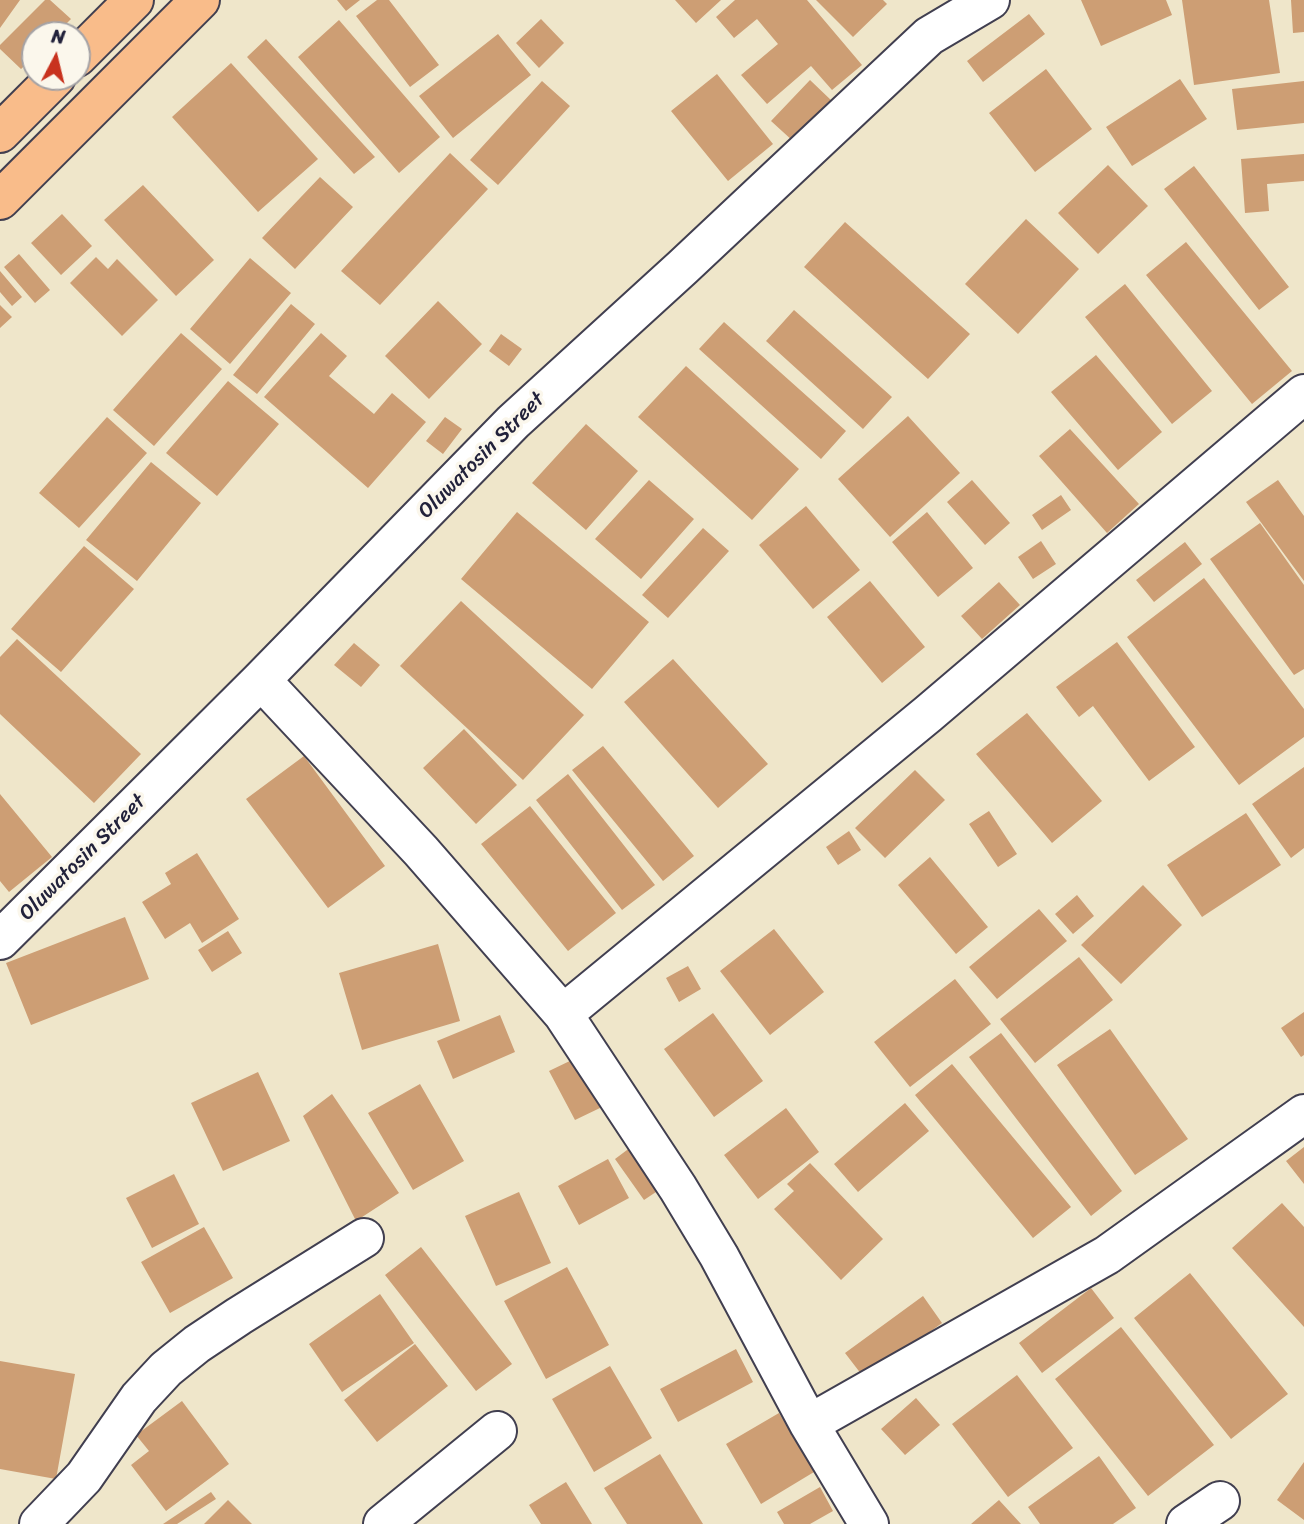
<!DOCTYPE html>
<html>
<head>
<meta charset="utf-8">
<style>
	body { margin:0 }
	#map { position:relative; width:1304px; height:1524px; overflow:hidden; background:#efe6ca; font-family:Sriracha,sans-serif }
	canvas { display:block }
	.north { position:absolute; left:21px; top:21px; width:70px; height:70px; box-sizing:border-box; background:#fbf7ec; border:2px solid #a4a2a5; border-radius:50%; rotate:7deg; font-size:19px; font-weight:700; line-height:28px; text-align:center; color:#22223b }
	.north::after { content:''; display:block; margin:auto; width:24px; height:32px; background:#c8321e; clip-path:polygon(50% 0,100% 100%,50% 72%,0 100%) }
</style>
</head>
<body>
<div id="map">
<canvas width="1304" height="1524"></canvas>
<div class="north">N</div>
</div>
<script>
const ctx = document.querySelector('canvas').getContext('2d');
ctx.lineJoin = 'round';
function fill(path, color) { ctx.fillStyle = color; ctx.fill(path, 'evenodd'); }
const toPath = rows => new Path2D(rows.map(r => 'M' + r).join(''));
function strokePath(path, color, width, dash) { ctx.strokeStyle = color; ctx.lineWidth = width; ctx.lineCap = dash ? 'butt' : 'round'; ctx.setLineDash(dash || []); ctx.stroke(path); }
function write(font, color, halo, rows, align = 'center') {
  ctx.font = font + ' Sriracha,sans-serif'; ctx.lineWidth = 7; ctx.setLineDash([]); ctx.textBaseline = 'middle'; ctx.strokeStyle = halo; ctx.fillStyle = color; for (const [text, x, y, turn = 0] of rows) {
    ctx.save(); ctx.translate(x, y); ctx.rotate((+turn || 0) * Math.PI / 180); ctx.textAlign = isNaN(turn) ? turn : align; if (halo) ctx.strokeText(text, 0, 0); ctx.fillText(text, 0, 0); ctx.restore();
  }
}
fill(toPath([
	[0,0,20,0,0,28],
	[45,0,50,0,71,19,55,35,35,35,35,56,21,69,0,49,0,45],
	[337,0,360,0,346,11],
	[377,0,389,0,439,65,410,87,356,16],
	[675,0,721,0,696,23],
	[735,0,807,0,862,65,832,90,811,66,767,104,741,75,778,44,757,19,734,38,716,17],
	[816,0,883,0,887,4,853,37],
	[1081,0,1166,0,1172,15,1101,46],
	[1182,0,1269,0,1280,73,1194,85],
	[1291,0,1304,0,1304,32,1293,33],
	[1029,14,1045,34,983,82,967,61],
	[541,19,564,43,539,68,516,43],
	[339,20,440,137,399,173,298,57],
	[498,34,531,75,453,138,419,96],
	[266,39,375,157,354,174,247,57],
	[231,63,318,159,258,212,172,117],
	[1046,69,1092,129,1035,172,989,113],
	[717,74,773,144,728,181,671,111],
	[1180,79,1207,119,1132,166,1106,127],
	[810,80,833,102,794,142,771,121],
	[542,81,570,106,498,185,470,160],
	[1304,81,1304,123,1237,130,1232,89],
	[450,153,488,189,380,305,341,271],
	[1304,154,1304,181,1267,184,1269,211,1245,213,1241,159],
	[1108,165,1148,206,1098,254,1058,213],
	[1194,166,1289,287,1259,310,1164,189],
	[320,177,353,207,295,269,262,238],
	[143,185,214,260,176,296,104,220],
	[62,214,92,246,61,275,31,243],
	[1026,219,1079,269,1018,334,965,284],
	[845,222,970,334,928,379,804,267],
	[1186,242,1292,371,1252,404,1146,275],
	[19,254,50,290,35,303,4,267],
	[96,257,108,269,117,259,158,300,122,336,70,283],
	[250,258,291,293,230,364,190,329],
	[0,271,22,297,12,306,0,292],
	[1125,284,1212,391,1172,424,1085,317],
	[438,301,482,344,429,399,385,356],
	[291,304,315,324,257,394,233,375],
	[0,305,12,317,0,328],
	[794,310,892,397,863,429,766,341],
	[724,322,846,431,821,459,699,349],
	[181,333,222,369,154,446,113,410],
	[321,333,347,356,329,376,374,414,392,393,426,422,368,488,264,397],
	[501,334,522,349,509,366,489,351],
	[1096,355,1162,432,1118,470,1051,392],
	[686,366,799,469,752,520,638,417],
	[228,381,279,424,217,496,166,453],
	[908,416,960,473,890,537,838,479],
	[107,417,147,453,79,528,39,493],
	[445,417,462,429,443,454,426,441],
	[586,424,638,471,586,530,532,483],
	[1070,429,1139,504,1107,533,1039,456],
	[151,462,201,503,137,581,86,540],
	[649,480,694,519,641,579,595,539],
	[972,480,1010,523,985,545,947,502],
	[1278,480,1304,516,1304,581,1246,502],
	[1061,495,1071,510,1042,530,1032,515],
	[806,506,860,570,813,609,759,545],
	[517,512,649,622,592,689,461,579],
	[927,512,973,568,938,597,892,542],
	[1260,523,1304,585,1304,669,1294,675,1210,559],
	[703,528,729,551,668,618,642,595],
	[1041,541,1056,564,1033,579,1018,557],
	[1185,542,1202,564,1154,602,1136,580],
	[84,546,134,589,61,672,11,629],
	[1204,578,1304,709,1304,737,1239,785,1127,637],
	[870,581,925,647,882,683,827,617],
	[999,582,1020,605,982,639,961,616],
	[461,601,584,715,523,780,400,666],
	[17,639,141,754,94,803,0,714,0,657],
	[1117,642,1195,747,1149,781,1093,706,1079,717,1056,687],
	[354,643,380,665,361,687,334,665],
	[673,659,768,764,718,808,624,702],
	[1027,713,1102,801,1052,843,976,754],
	[464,729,517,785,476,824,423,768],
	[603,746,694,856,663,881,572,770],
	[304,756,385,866,328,908,246,799],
	[1304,767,1304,848,1291,858,1252,804],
	[915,770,945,800,885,858,855,828],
	[568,774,655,885,622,910,536,800],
	[0,794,52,857,9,892,0,881],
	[530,806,616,913,568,951,481,844],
	[989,811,1017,854,998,867,969,824],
	[1246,813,1281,865,1202,917,1167,865],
	[849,831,861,850,838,865,826,847],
	[197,853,239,919,202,943,190,923,165,939,142,902,171,884,165,873],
	[930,857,988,927,956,954,898,885],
	[1143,885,1182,925,1121,984,1081,945],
	[1077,895,1094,916,1073,934,1055,914],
	[1039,909,1067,941,997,999,969,967],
	[125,917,149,979,31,1025,6,963],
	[774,929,824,992,770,1035,720,971],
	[228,931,242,953,212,972,198,950],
	[438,944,460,1021,362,1050,339,973],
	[1079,957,1113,1000,1035,1063,1000,1019],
	[688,966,701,989,679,1002,666,978],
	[955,979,991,1024,910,1087,874,1042],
	[1304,1012,1304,1055,1301,1057,1281,1028],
	[713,1013,763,1081,714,1117,664,1049],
	[500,1015,515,1052,453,1079,437,1041],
	[1110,1029,1188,1139,1135,1175,1057,1065],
	[1001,1033,1122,1191,1091,1216,969,1057],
	[576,1058,602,1107,575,1120,549,1071],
	[952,1064,1071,1207,1033,1238,915,1095],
	[258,1072,290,1141,223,1171,191,1103],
	[420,1084,464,1161,413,1190,368,1113],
	[332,1094,399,1193,356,1221,303,1116],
	[905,1103,929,1131,858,1192,834,1164],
	[786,1108,819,1152,758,1199,724,1155],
	[639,1141,668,1184,644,1200,615,1159],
	[1304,1147,1304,1184,1286,1161],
	[608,1159,629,1198,579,1225,558,1186],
	[810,1163,883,1239,841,1280,774,1209,794,1191,787,1184],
	[174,1174,199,1224,152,1248,126,1198],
	[519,1192,551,1263,496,1286,465,1216],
	[1282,1203,1304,1227,1304,1327,1232,1248],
	[204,1227,233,1278,170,1313,141,1262],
	[421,1247,512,1364,476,1391,385,1275],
	[567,1267,609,1345,546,1379,504,1301],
	[1190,1273,1288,1394,1231,1439,1134,1318],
	[1091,1288,1114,1318,1042,1373,1019,1343],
	[380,1294,414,1343,342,1392,309,1344],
	[923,1296,942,1323,865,1379,845,1353],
	[1121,1327,1214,1445,1148,1496,1055,1379],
	[415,1344,448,1386,377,1442,344,1400],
	[736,1349,753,1382,678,1422,660,1389],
	[0,1361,75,1374,56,1479,0,1469],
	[610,1366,652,1438,594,1472,552,1399],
	[1017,1375,1073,1448,1008,1497,952,1424],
	[916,1398,940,1425,905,1455,881,1429],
	[182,1401,229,1464,166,1511,131,1465,149,1451,136,1435],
	[779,1413,814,1472,761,1504,726,1444],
	[660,1454,703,1524,627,1524,604,1488],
	[1099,1456,1136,1508,1113,1524,1040,1524,1028,1507],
	[1304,1462,1304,1520,1277,1500],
	[566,1482,592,1524,541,1524,529,1505],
	[820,1487,833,1511,810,1524,784,1524,777,1512],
	[211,1492,216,1499,177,1524,163,1524],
	[228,1500,252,1524,204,1524],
	[999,1500,1021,1524,971,1524]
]), '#cd9e74');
const minor = toPath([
	[261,680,421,851,563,1014,678,1188,719,1256,809,1424,869,1524],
	[0,940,261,680,513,422,683,267,929,36,990,0],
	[563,1014,928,714,1304,394],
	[809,1424,1107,1255,1304,1114],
	[39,1524,84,1477,139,1398,166,1369,197,1344,239,1316,364,1238],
	[383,1524,497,1431],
	[1186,1524,1220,1501]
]);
const major = toPath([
	[77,57,134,0],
	[0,133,56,77],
	[0,200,200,0]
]);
strokePath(minor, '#413f50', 42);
strokePath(major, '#413f50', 42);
strokePath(minor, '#fff', 38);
strokePath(major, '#f9bc8a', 38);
write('21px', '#22223b', '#fbf7ec', [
	["Oluwatosin Street",482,456,-45],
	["Oluwatosin Street",83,858,-45]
]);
</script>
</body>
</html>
